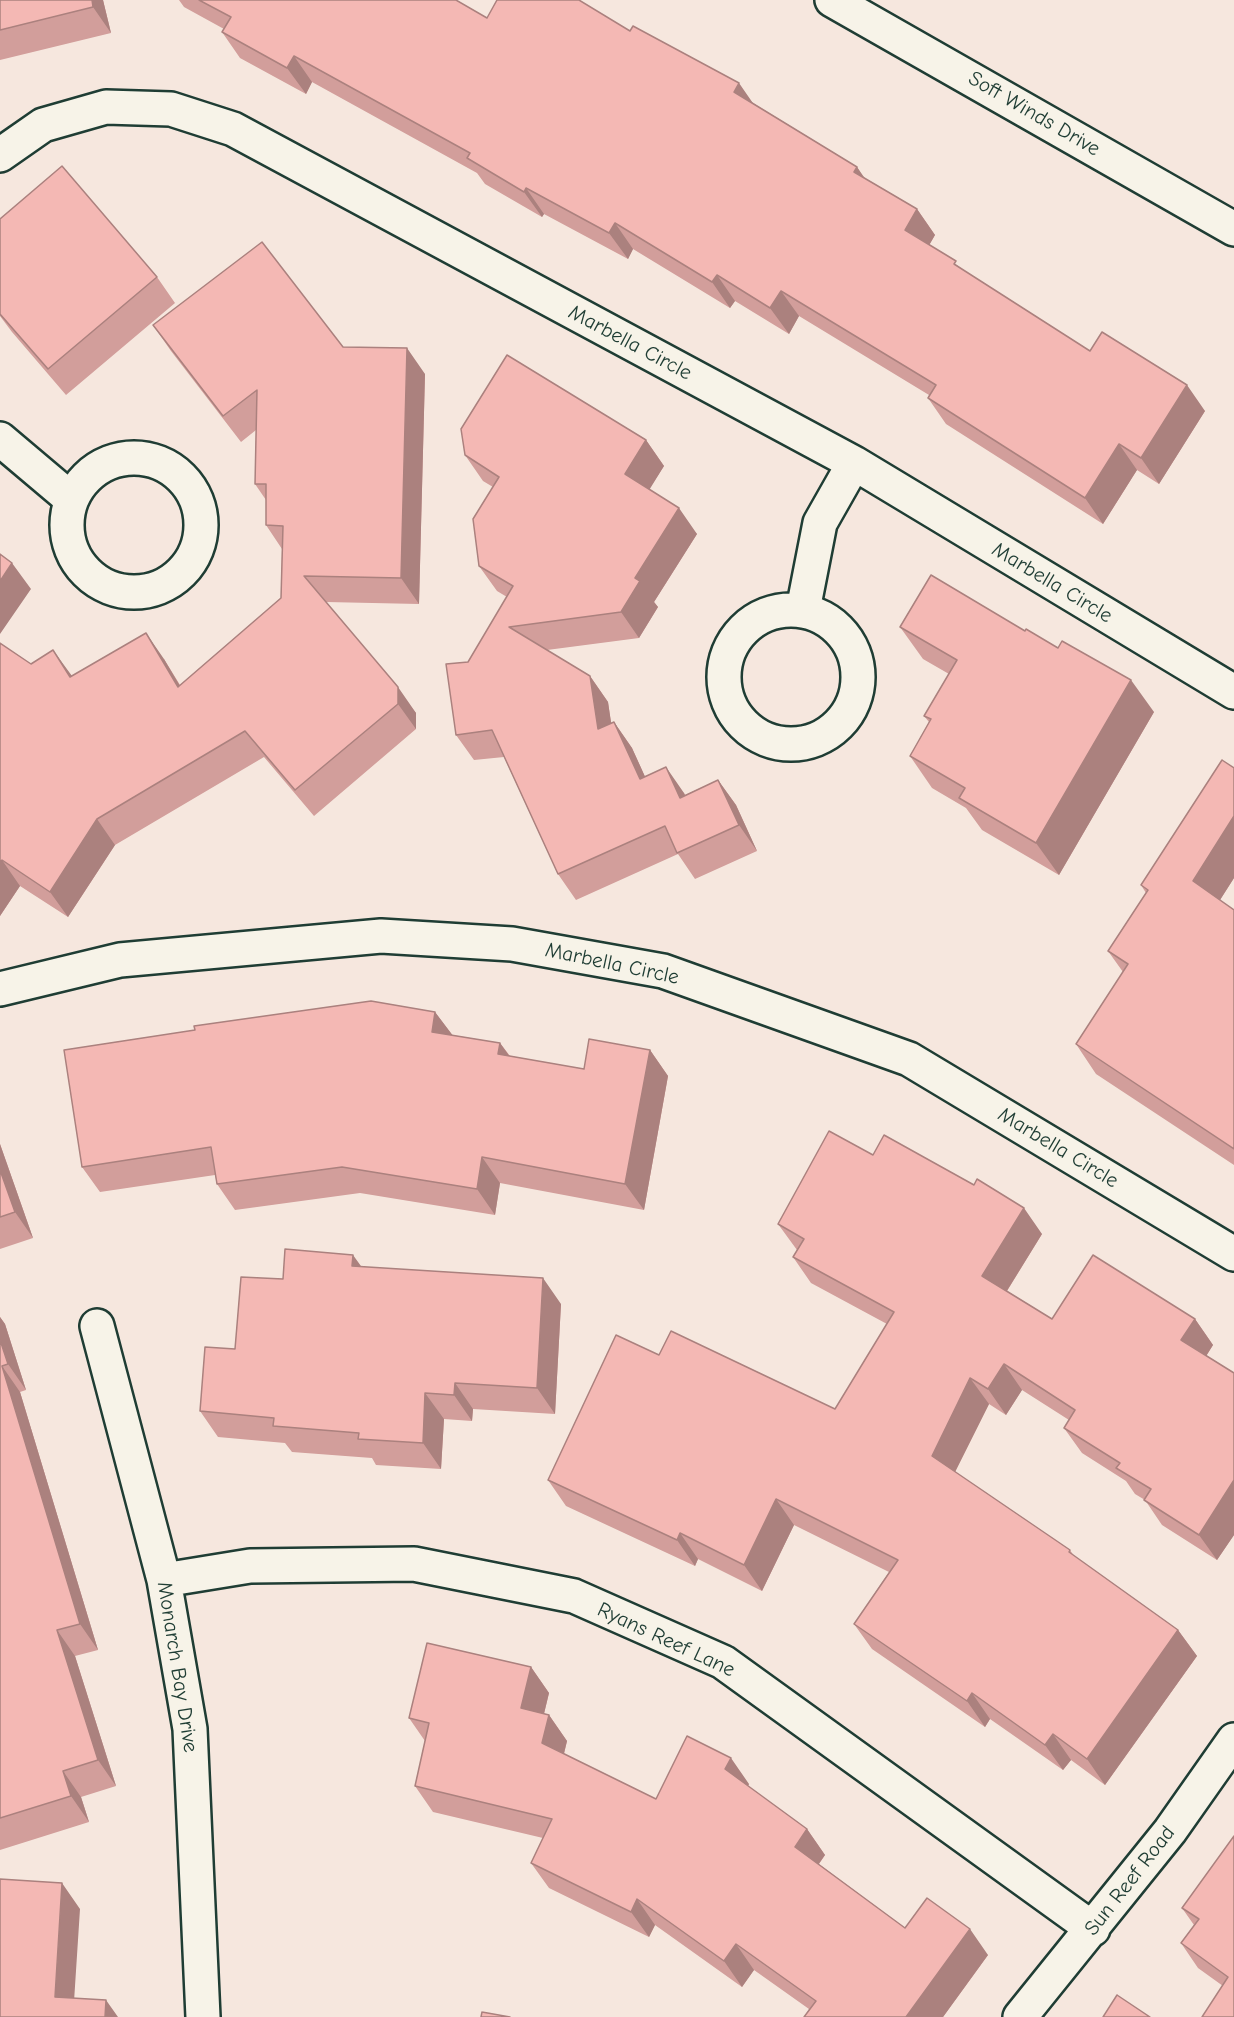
<!DOCTYPE html>
<html>
<head>
<meta charset="utf-8">
<style>
	body { margin:0 }
	canvas { display:block; background:#f6e7de }
</style>
</head>
<body>
<canvas width="1234" height="2017"></canvas>
<script>
const ctx = document.querySelector('canvas').getContext('2d');
ctx.lineJoin = 'round';
const toPath = rows => new Path2D(rows.map(r => 'M' + r).join(''));
function strokePath(path, color, width, dash) { ctx.strokeStyle = color; ctx.lineWidth = width; ctx.lineCap = dash ? 'butt' : 'round'; ctx.setLineDash(dash || []); ctx.stroke(path); }
function fill(path, color) { ctx.fillStyle = color; ctx.fill(path, 'evenodd'); }
function write(font, color, halo, rows, align = 'center') {
  ctx.font = font + ' "Comic Neue",sans-serif'; ctx.lineWidth = 4.5; ctx.setLineDash([]); ctx.textBaseline = 'middle'; ctx.strokeStyle = halo; ctx.fillStyle = color; for (const [text, x, y, turn = 0] of rows) {
    ctx.save(); ctx.translate(x, y); ctx.rotate((+turn || 0) * Math.PI / 180); ctx.textAlign = isNaN(turn) ? turn : align; if (halo) ctx.strokeText(text, 0, 0); ctx.fillText(text, 0, 0); ctx.restore();
  }
}
const minor = toPath([
	[832,0,1234,229],
	[0,155,43,125,106,107,171,109,233,129,854,463,1234,692],
	[0,439,71,499],
	'67 525a67 67 0 1 1 134 0a67 67 0 1 1-134 0Z',
	'724 677a67 67 0 1 1 134 0a67 67 0 1 1-134 0Z',
	[803,610,820,523,854,463],
	[0,989,120,960,381,936,512,944,663,971,909,1059,1234,1254],
	[97,1326,164,1580,190,1729,203,2017],
	[164,1580,250,1566,414,1564,574,1596,723,1662,1093,1929],
	[1020,2017,1170,1831,1234,1740]
]);
strokePath(minor, '#1f3d34', 38);
strokePath(minor, '#f7f3e8', 33);
fill(toPath([
	[0,0,103,0,111,33,0,60],
	[179,0,456,0,487,18,753,103,857,167,863,177,917,209,935,235,929,245,962,269,1090,351,1205,411,1159,484,1137,470,1103,524,946,424,928,398,929,395,799,316,789,334,735,301,730,308,633,249,628,259,544,214,542,217,485,184,477,173,312,82,306,94,240,58,222,32,224,29,184,7],
	[0,219,157,277,175,303,66,395,12,332,0,316],
	[153,325,343,347,425,374,419,604,326,602,416,713,416,729,314,816,264,757,115,845,68,917,20,886,0,916,0,643,31,664,72,676,164,659,180,685,281,598,282,549,266,525,266,500,255,484,256,430,241,442,171,351],
	[646,440,664,466,649,489,697,534,654,602,658,607,639,638,547,650,590,676,608,702,611,723,614,722,632,748,645,777,684,793,685,795,718,780,736,805,757,851,695,879,678,854,576,900,558,874,504,757,474,760,456,735,468,662,507,597,497,591,479,566,493,487,483,481,465,455],
	[900,627,1154,712,1059,875,982,830,966,808,932,788,910,756,929,722,924,716,949,674,923,659],
	[1234,768,1234,878,1220,900,1234,910,1234,1165,1096,1074,1076,1044,1123,972,1108,951,1146,893,1141,885],
	[435,1012,452,1035,500,1043,510,1056,584,1069,650,1050,668,1076,644,1210,500,1183,495,1215,360,1193,235,1210,217,1184,215,1175,100,1192,82,1167,195,1030],
	[0,1144,33,1238,0,1249],
	[873,1155,1042,1234,1007,1291,1052,1319,1195,1319,1213,1345,1206,1356,1234,1373,1234,1535,1217,1560,1162,1525,1145,1500,1135,1494,1126,1481,1082,1453,1064,1428,1069,1420,1022,1390,1006,1415,989,1404,955,1472,1070,1550,1074,1556,1178,1630,1197,1656,1105,1785,1071,1760,1063,1770,990,1719,985,1727,872,1649,854,1624,889,1572,794,1525,762,1591,698,1559,695,1566,566,1506,548,1480,659,1355,835,1409,887,1324,811,1283,793,1257,797,1250,778,1224],
	[361,1266,561,1304,555,1414,473,1409,472,1421,444,1419,441,1469,376,1465,372,1458,292,1452,285,1443,218,1437,200,1411,235,1349,283,1279],
	[0,1317,5,1324,26,1390,20,1392,98,1650,75,1656,116,1786,81,1797,89,1822,0,1850],
	[531,1667,549,1693,544,1714,549,1715,567,1741,564,1754,656,1799,749,1784,748,1786,807,1829,825,1855,819,1864,905,1928,988,1955,943,2017,804,2017,809,2009,754,1970,742,1987,655,1925,649,1937,549,1888,531,1863,543,1838,433,1812,415,1786,425,1741,409,1718],
	[1234,1836,1234,2017,1223,1986,1198,1968,1181,1943,1194,1925,1182,1908]
]), '#d29e9b');
fill(toPath([
	[92,0,103,0,111,33,93,7],
	[294,56,312,82,306,94,287,68],
	[739,83,757,109,734,92],
	[857,167,875,193,854,172],
	[526,188,544,214,542,217,524,192],
	[917,209,935,235,923,256,905,230],
	[615,223,633,249,628,259,609,233],
	[717,275,735,301,730,308,712,282],
	[781,291,799,316,789,334,770,308],
	[407,348,425,374,419,604,401,578],
	[1187,385,1205,411,1159,484,1141,458],
	[646,440,664,466,643,500,625,474],
	[1119,444,1137,470,1103,524,1085,498],
	[679,508,697,534,654,602,658,607,639,638,621,612,635,578],
	[12,563,31,589,0,634,0,581],
	[146,633,164,659,196,713,178,687],
	[53,650,72,676,70,677],
	[590,676,608,702,616,755,598,729],
	[1131,680,1154,712,1059,875,1036,843],
	[398,687,416,713,416,729,398,704],
	[614,722,632,748,658,805,640,779],
	[666,767,684,793,698,824,680,798],
	[718,780,736,805,757,851,739,825],
	[1234,816,1234,878,1213,911,1193,881],
	[97,819,115,845,68,917,50,892],
	[2,860,20,886,0,916,0,862],
	[435,1012,454,1037,432,1032],
	[500,1043,518,1068,498,1054],
	[650,1050,668,1076,644,1210,625,1184],
	[0,1144,33,1238,15,1212,0,1170],
	[482,1157,500,1183,495,1215,477,1189],
	[1024,1208,1042,1234,1000,1302,982,1276],
	[353,1255,371,1280,352,1266],
	[543,1278,561,1304,555,1414,537,1388],
	[0,1317,5,1324,26,1390,8,1364,0,1340],
	[1195,1319,1213,1345,1200,1366,1181,1340],
	[1004,1364,1022,1390,1006,1415,988,1389],
	[2,1366,20,1392,98,1650,80,1624],
	[970,1378,989,1404,950,1482,932,1456],
	[455,1383,473,1409,472,1421,454,1395],
	[425,1393,444,1419,441,1469,423,1443],
	[1234,1480,1234,1535,1217,1560,1199,1535],
	[776,1499,794,1525,762,1591,744,1565],
	[680,1533,698,1559,695,1566,677,1540],
	[57,1630,75,1656,116,1786,98,1760],
	[1178,1630,1197,1656,1105,1785,1087,1759],
	[531,1667,549,1693,539,1734,521,1708],
	[972,1693,990,1719,985,1727,967,1701],
	[549,1715,567,1741,560,1769,542,1743],
	[1053,1734,1071,1760,1063,1770,1045,1745],
	[731,1758,749,1784,743,1795,725,1769],
	[63,1771,81,1797,89,1822,71,1796],
	[807,1829,825,1855,813,1872,795,1847],
	[62,1883,80,1909,73,2017,55,1997],
	[637,1899,655,1925,649,1937,631,1912],
	[970,1929,988,1955,943,2017,906,2017],
	[736,1944,754,1970,742,1987,724,1961],
	[106,2000,118,2017,105,2017]
]), '#ab817e');
const building = toPath([
	[0,0,92,0,93,7,0,30,0,0],
	[199,0,456,0,487,18,497,0,579,0,630,31,633,26,739,83,734,92,857,167,854,172,917,209,905,230,956,261,954,264,1090,351,1102,332,1187,385,1141,458,1119,444,1085,498,928,398,936,385,781,291,770,308,717,275,712,282,615,223,609,233,526,188,524,192,467,158,470,153,294,56,287,68,222,32,231,17,199,0],
	[62,166,157,277,48,369,0,314,0,219,62,166],
	[262,242,343,347,407,348,401,578,304,576,398,687,398,704,295,790,245,731,97,819,50,892,2,860,0,862,0,643,31,664,53,650,70,677,146,633,178,687,281,598,283,526,266,525,266,484,255,484,257,390,223,416,153,325,262,242],
	[507,355,646,440,625,474,679,508,635,578,640,581,621,612,509,627,590,676,598,729,614,722,640,779,666,767,680,798,718,780,739,825,677,853,665,826,558,874,492,730,456,735,446,664,468,662,513,586,479,566,473,519,499,477,465,455,461,429,507,355],
	[0,554,12,563,0,581,0,554],
	[931,575,1025,631,1026,629,1058,648,1062,641,1131,680,1036,843,959,798,965,788,910,756,931,719,924,716,957,660,900,627,931,575],
	[1222,760,1234,768,1234,816,1193,881,1234,910,1234,1149,1076,1044,1128,964,1108,951,1148,890,1141,885,1222,760],
	[371,1001,435,1012,432,1032,500,1043,498,1054,584,1069,589,1039,650,1050,625,1184,482,1157,477,1189,342,1167,217,1184,211,1147,82,1167,64,1050,195,1030,194,1026,371,1001],
	[829,1131,873,1155,884,1135,974,1185,977,1179,1024,1208,982,1276,1052,1319,1093,1255,1195,1319,1181,1340,1234,1373,1234,1480,1199,1535,1144,1500,1151,1489,1116,1468,1120,1463,1064,1428,1075,1410,1004,1364,988,1389,970,1378,932,1456,1070,1550,1069,1552,1178,1630,1087,1759,1053,1734,1045,1745,972,1693,967,1701,854,1624,898,1560,776,1499,744,1565,680,1533,677,1540,548,1480,616,1335,659,1355,671,1331,835,1409,894,1312,793,1257,804,1239,778,1224,829,1131],
	[0,1170,15,1212,0,1217,0,1170],
	[285,1249,353,1255,352,1266,543,1278,537,1388,455,1383,454,1395,425,1393,423,1443,358,1439,359,1433,273,1426,274,1418,200,1411,205,1347,235,1349,241,1277,283,1279,285,1249],
	[0,1340,8,1364,2,1366,80,1624,57,1630,98,1760,63,1771,71,1796,0,1818,0,1340],
	[427,1643,531,1667,521,1708,549,1715,542,1743,656,1799,687,1736,731,1758,725,1769,807,1829,795,1847,905,1928,927,1898,970,1929,906,2017,804,2017,816,2001,736,1944,724,1961,637,1899,631,1912,531,1863,552,1819,415,1786,429,1723,409,1718,427,1643],
	[1234,1836,1234,2017,1202,2017,1228,1977,1181,1943,1199,1919,1182,1908,1234,1836],
	[0,1879,62,1883,55,1997,106,2000,105,2017,0,2017,0,1879],
	[1117,1995,1150,2017,1103,2017,1117,1995],
	[482,2012,510,2017,481,2017,482,2012]
]);
fill(building, '#f4b8b4');
strokePath(building, '#ab817e', 1.5);
write('21px', '#1f3d34', '#f7f3e8', [
	["Soft Winds Drive",1034,114,30],
	["Marbella Circle",630,343,28],
	["Marbella Circle",1052,583,31],
	["Marbella Circle",612,964,12],
	["Marbella Circle",1058,1148,31],
	["Ryans Reef Lane",666,1640,25],
	["Monarch Bay Drive",177,1667,81],
	["Sun Reef Road",1130,1881,-52]
]);
</script>
</body>
</html>
